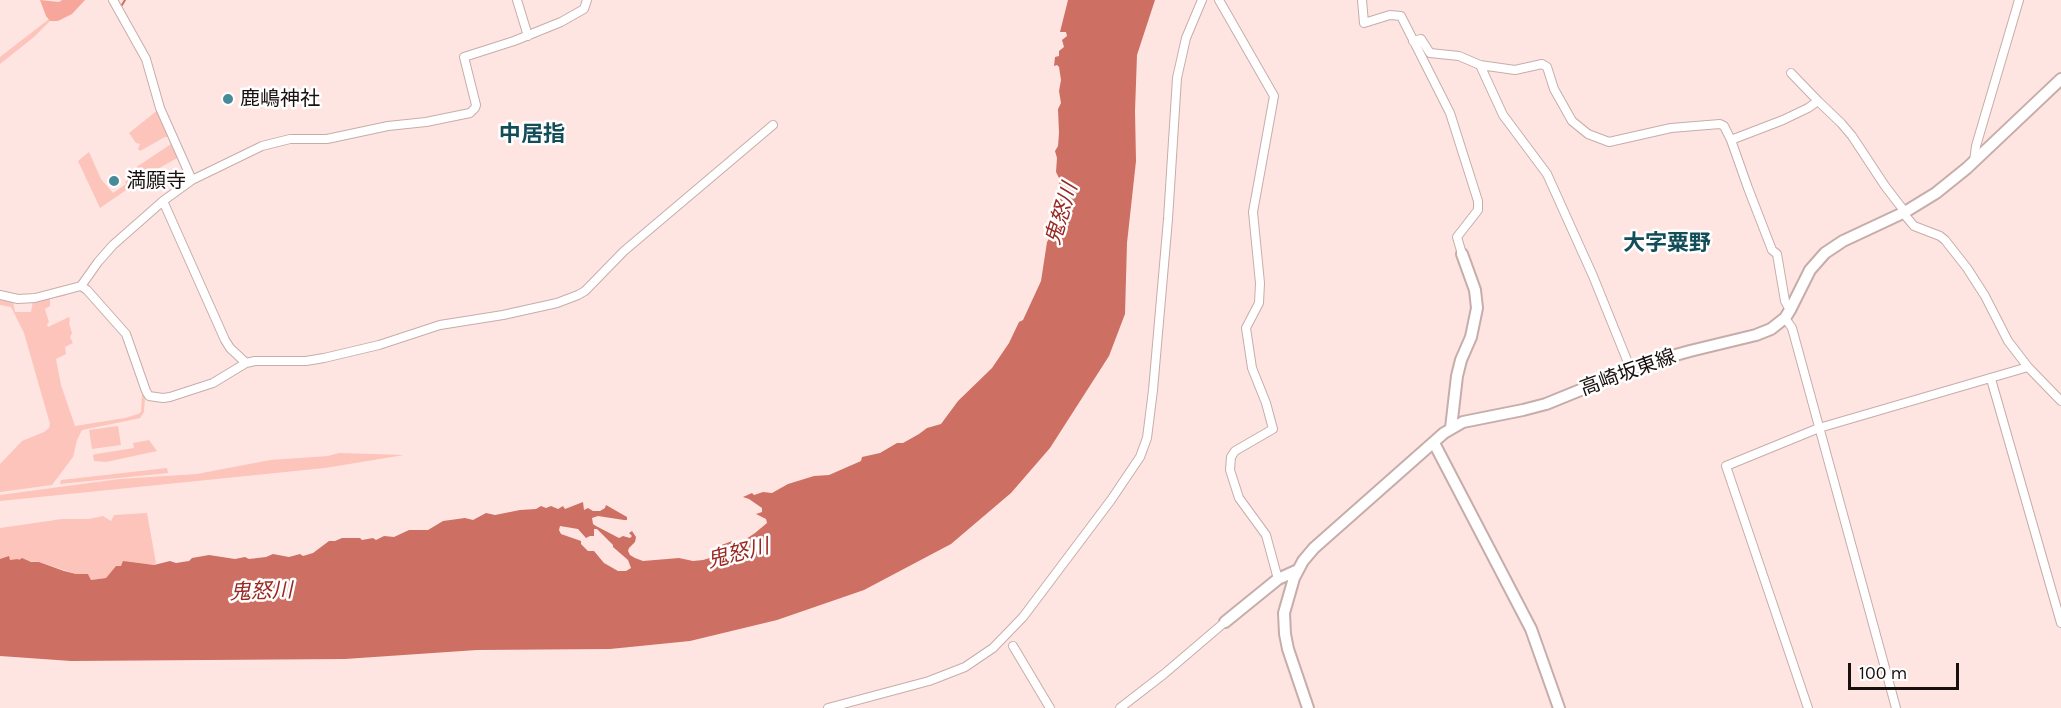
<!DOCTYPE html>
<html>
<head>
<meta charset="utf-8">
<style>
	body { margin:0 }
	#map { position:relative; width:2061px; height:708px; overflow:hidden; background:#ffe5e1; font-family:Karla,sans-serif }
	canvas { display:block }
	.scale { position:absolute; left:1848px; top:663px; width:111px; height:27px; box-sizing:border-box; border:3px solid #180f0e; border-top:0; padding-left:8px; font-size:18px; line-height:21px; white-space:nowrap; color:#180f0e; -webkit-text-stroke:4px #fff; paint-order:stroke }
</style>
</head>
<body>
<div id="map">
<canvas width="2061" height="708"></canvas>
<div class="scale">100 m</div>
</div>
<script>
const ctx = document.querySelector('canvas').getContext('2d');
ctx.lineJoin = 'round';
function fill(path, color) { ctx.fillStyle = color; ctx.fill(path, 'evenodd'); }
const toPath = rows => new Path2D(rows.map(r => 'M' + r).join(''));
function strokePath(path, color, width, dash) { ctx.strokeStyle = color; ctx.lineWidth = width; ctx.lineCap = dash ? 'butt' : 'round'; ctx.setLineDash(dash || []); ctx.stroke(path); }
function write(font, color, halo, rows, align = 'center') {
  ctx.font = font + ' Karla,"Noto Sans JP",sans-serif'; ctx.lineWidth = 5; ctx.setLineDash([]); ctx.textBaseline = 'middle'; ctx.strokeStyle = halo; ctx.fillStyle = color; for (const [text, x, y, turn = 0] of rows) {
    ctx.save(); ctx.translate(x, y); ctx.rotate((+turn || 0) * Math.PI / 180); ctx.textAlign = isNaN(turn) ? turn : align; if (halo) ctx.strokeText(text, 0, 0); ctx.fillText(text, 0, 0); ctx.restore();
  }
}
fill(toPath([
	[49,19,50,21,34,37,0,64,0,57],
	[159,109,169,137,165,137,140,151,138,149,140,144,136,143,129,133],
	[171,144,173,144,179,157,154,171,100,208,78,161,89,152,101,179,113,193,126,184,125,182,138,173,135,168],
	[75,291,64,296,50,299,50,306,45,309,49,322,47,324,48,327,69,317,70,320,69,323,72,333,70,337,73,343,65,347,66,354,56,359,61,385,75,426,125,418,138,414,141,412,142,394,130,355,145,396,144,412,140,418,136,419,82,430,77,440,73,457,52,485,0,492,0,464,22,441,44,432,49,428,50,424,24,333,11,307,0,305,0,298,13,301,15,312,31,312,33,301],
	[118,426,121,445,92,449,89,430],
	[149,440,157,451,106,462,94,461,93,455,96,454,134,448,133,443],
	[339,453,404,455,325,468,0,501,0,495,119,479,197,474,270,460,328,456],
	[167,468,168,473,60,484,61,480],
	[147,513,156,563,154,565,147,564,116,566,106,578,91,580,88,574,76,574,39,562,10,560,9,558,0,559,0,528,62,519,89,519,103,516,111,521,114,515]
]), '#fdc4bb');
fill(toPath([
	[40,0,59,2,62,0,85,0,72,14,58,21,50,21,46,16]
]), '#f6a69a');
fill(toPath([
	[1068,0,1155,0,1137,55,1135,111,1136,161,1127,243,1125,314,1109,356,1050,448,1011,493,951,544,864,590,777,620,690,641,610,649,477,650,345,659,71,661,0,656,0,559,9,556,10,560,18,559,19,560,22,558,31,562,39,562,64,571,76,574,88,574,91,580,106,578,116,566,121,566,123,561,154,565,170,561,176,563,189,561,192,558,209,555,235,559,245,557,249,559,266,557,273,554,289,557,300,554,303,556,313,553,329,541,335,541,342,538,360,538,362,540,373,538,376,540,384,536,394,537,409,530,428,530,443,521,465,518,473,520,486,513,495,515,520,510,536,509,541,506,546,508,551,506,558,509,563,506,565,509,583,502,584,510,588,508,593,511,600,511,605,508,606,505,627,517,627,520,624,520,598,516,592,518,593,524,596,526,619,538,623,536,630,538,632,536,629,533,632,531,636,537,635,542,629,548,628,551,630,555,635,558,643,561,679,558,693,561,703,560,716,556,715,551,719,546,732,541,743,541,755,533,767,523,766,519,756,514,762,512,762,508,749,499,743,497,752,493,754,495,763,492,772,493,788,484,814,476,829,475,861,461,862,457,880,453,897,443,903,443,919,434,927,428,941,424,958,401,992,368,1009,343,1019,322,1023,320,1041,281,1047,242,1056,227,1056,205,1060,200,1059,178,1056,172,1057,158,1055,151,1058,146,1059,133,1058,109,1061,103,1059,91,1061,80,1059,67,1057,65,1054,66,1055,57,1059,56,1059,51,1064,47,1062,40,1067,36,1066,32,1060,32],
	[560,526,578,529,586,538,590,536,594,536,594,529,597,529,613,545,613,547,628,560,631,568,626,571,618,571,604,563,594,551,588,551,581,544,581,541,561,534,559,530]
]), '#ce6f63');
strokePath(toPath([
	[122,5,125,0]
]), '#ce6f63', 2);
const street = toPath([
	[113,0,146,59,160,108,192,180],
	[517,0,528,36],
	[1219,0,1274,96,1253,212,1260,283,1259,303,1246,328,1252,368,1266,403,1273,429,1235,451,1231,457,1230,470,1239,498,1266,535,1278,579],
	[1362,0,1364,23,1390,15,1401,16,1450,113,1478,201,1478,210,1457,237,1462,254],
	[1413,41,1421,39,1430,53,1459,56,1480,65,1515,70,1542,64,1547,67,1554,89,1572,121,1588,134,1609,142,1671,128,1720,124,1724,126,1731,140,1748,188,1772,250,1777,254,1785,301,1790,310],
	[1480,65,1503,115,1547,174,1593,276,1631,370],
	[1791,73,1818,101],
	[1731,140,1783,120,1808,108,1818,101,1841,123,1852,136,1885,186,1905,212],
	[1974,161,1976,146,2019,0],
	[163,201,225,340,230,348,246,363],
	[1903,213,1914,226,1940,236,1945,240,1967,268,1985,296,2008,341,2028,367],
	[81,286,87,290,126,334,146,391,149,396,163,398,170,397,213,383,246,363,255,361,306,361,324,358,379,345,440,325,503,315,557,303,578,295,585,291,624,251,773,125],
	[0,295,18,299,35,298,81,286,98,262,113,245,163,201,192,180,262,146,290,139,327,139,388,126,426,122,470,113,475,108,476,105,464,57,514,41,561,22,584,9,587,0],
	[1785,318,1792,328,1896,708],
	[1991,379,2061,623],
	[1013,646,1050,708],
	[828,708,929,681,965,667,993,648,1023,617,1111,500,1140,457,1147,438,1153,390,1168,219,1177,78,1186,38,1202,0],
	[1120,708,1164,674,1225,622],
	[1808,708,1726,466,1819,428,2028,367,2061,401]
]);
const secondary = toPath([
	[1451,428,1457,376,1461,360,1471,337,1477,308,1475,290,1462,254],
	[1434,443,1531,629,1559,708],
	[1225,622,1278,579,1298,570],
	[1308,708,1288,649,1285,634,1284,613,1294,578,1303,561,1314,548,1444,433,1463,422,1523,410,1546,404,1647,363,1690,351,1756,335,1771,329,1785,318,1790,310,1810,270,1825,253,1843,241,1905,212,1936,193,1967,168,2061,79]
]);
strokePath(street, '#c6adaa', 10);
strokePath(secondary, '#c6adaa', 14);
strokePath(street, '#fff', 8);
strokePath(secondary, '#fff', 10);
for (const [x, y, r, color] of [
	[228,99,6,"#478b9a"],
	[114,181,6,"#478b9a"]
]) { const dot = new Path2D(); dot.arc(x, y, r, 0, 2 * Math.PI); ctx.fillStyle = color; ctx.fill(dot); strokePath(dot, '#fff', 2); }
write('20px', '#180f0e', '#fff', [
	["鹿嶋神社",240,99],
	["満願寺",126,181]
], 'left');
write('20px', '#180f0e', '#fff', [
	["高崎坂東線",1628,373,-20]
]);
write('italic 21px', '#9a2821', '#fff', [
	["鬼怒川",1062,214,-73],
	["鬼怒川",738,554,-14],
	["鬼怒川",261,592,-2]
]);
write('bold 22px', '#134d58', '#fff', [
	["中居指",532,135],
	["大字粟野",1667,244]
]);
</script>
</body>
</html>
